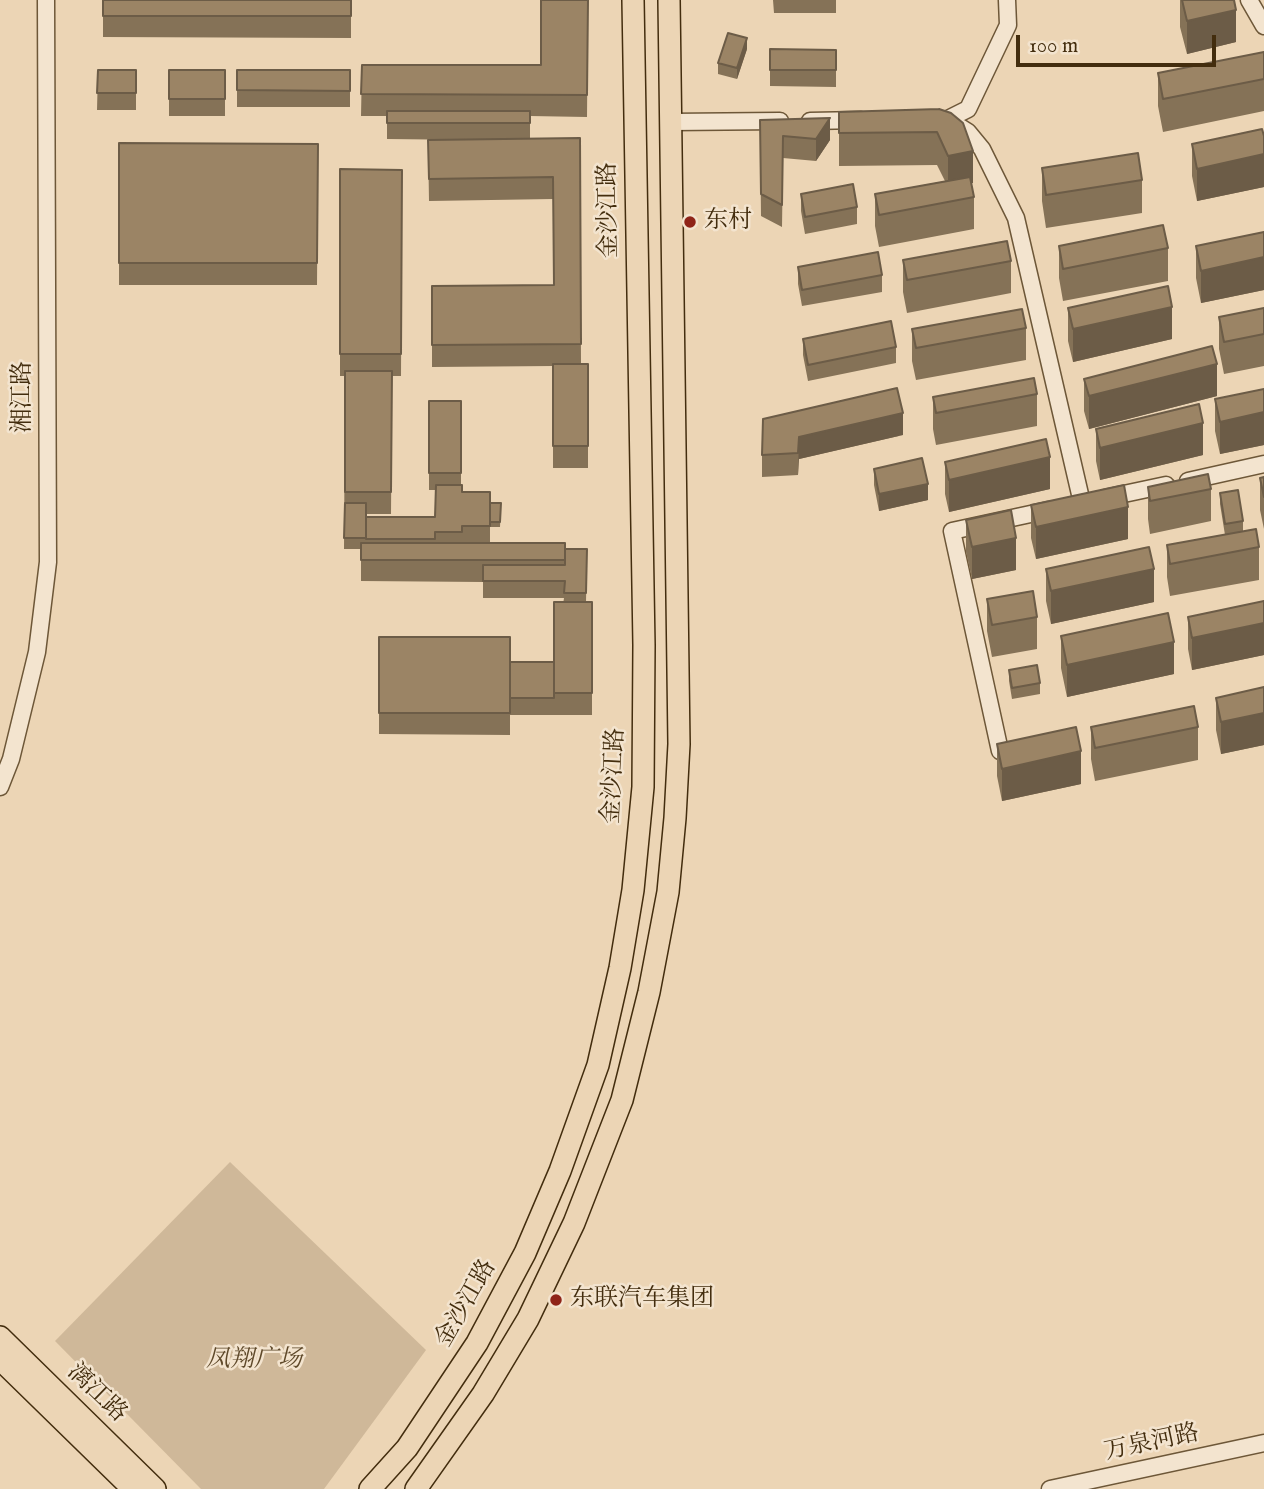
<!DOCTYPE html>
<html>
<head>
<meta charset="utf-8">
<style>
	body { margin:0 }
	#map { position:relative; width:1264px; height:1489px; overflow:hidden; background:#ecd5b5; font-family:"IM FELL English",serif }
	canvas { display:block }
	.scale { position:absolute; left:1016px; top:35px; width:200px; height:32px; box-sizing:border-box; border:4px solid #432d0e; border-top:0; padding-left:9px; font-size:21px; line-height:24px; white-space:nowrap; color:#432d0e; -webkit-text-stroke:5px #f3e4cf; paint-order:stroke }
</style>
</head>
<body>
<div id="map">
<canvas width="1264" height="1489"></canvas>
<div class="scale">100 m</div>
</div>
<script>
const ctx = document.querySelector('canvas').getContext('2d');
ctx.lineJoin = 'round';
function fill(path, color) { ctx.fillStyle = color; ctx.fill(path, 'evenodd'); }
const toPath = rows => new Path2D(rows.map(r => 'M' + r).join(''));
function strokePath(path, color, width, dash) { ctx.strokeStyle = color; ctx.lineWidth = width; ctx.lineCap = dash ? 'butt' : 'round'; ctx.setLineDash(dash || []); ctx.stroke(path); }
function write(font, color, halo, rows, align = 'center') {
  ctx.font = font + ' "IM FELL English","Noto Serif SC",serif'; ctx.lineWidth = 5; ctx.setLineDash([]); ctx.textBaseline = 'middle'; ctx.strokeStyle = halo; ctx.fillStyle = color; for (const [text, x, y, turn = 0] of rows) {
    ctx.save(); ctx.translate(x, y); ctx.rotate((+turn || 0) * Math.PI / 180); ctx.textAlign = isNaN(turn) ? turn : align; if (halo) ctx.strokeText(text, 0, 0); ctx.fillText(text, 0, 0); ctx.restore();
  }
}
fill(toPath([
	[230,1162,426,1350,324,1489,201,1489,55,1341]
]), '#cfb899');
const minor = toPath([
	[1249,0,1264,26],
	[948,119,968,109,1008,25,1007,0],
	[949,120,968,132,982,149,1016,218,1082,503],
	[810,121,861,120],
	[671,122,780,121],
	[1188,481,1264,464],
	[1105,498,1166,485],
	[1000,751,952,531,1049,510],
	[0,787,11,759,37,652,48,562,46,0],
	[1050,1489,1264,1443]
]);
const major = toPath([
	[0,1337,155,1489],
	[0,1359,133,1489],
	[370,1489,407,1448,477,1343,525,1253,560,1171,598,1065,620,968,633,890,643,787,644,645,633,0],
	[416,1489,483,1394,528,1319,574,1223,622,1100,649,992,668,892,675,818,679,744,669,0]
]);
strokePath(minor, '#6d5738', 19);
strokePath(major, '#432d0e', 24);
strokePath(minor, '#f3e4cf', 16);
strokePath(major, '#ecd5b5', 21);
fill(toPath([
	[103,0,351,0,351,38,103,37],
	[588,0,587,117,530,116,530,139,580,138,581,364,588,364,588,468,553,468,553,366,432,367,432,286,554,285,553,199,429,201,428,140,474,140,387,139,387,116,361,116,362,65,541,65],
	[773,0,836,0,836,13,774,13],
	[1180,0,1234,0,1236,42,1187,54,1180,27],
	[747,49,737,79,718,74,718,63],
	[770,49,836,50,836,87,770,86],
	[1264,52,1264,111,1163,132,1158,106,1158,73],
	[98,70,136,70,136,110,97,110],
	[169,70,225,70,225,116,169,116],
	[237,70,350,70,350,107,237,107],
	[939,109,973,183,971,183,974,197,974,229,879,247,875,226,875,194,945,181,937,165,839,166,839,112],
	[760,120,830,140,816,161,783,158,782,227,761,216],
	[1264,136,1264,187,1197,201,1192,176,1192,144],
	[119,143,318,144,317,285,119,285],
	[1042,168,1142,180,1142,213,1046,228,1042,201],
	[340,169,402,170,401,376,392,376,391,514,366,514,366,517,435,517,436,490,429,490,429,401,461,401,461,485,462,492,490,503,501,503,500,527,490,527,490,543,462,543,587,549,586,602,592,602,592,715,510,715,510,735,379,734,379,637,510,662,554,662,564,598,483,598,483,582,361,581,361,549,344,549,345,376,340,376],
	[801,194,857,207,857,224,805,234,801,211],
	[1264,232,1264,290,1201,303,1196,278,1196,246],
	[1059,246,1168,248,1168,281,1063,301,1059,278],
	[903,260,1011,261,1011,293,907,313,903,292],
	[798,267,882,275,882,292,802,306,798,284],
	[1068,308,1172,339,1073,362,1068,341],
	[1264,308,1264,366,1224,374,1219,349,1219,317],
	[1026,328,1026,360,916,380,912,361,912,329],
	[803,339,896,347,896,363,808,381,803,355],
	[1084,379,1217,396,1089,429,1084,411],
	[1264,389,1264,445,1220,454,1215,431,1215,399],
	[1037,394,1037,426,936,445,933,429,933,397],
	[1096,429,1203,455,1100,480,1096,461],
	[903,435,799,459,798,475,762,477,762,455],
	[945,462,1050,489,949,512,945,494],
	[874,469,928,500,879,511,874,485],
	[1264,477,1264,529,1260,510,1260,478],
	[1148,487,1211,489,1211,521,1150,534,1148,519],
	[1220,493,1243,521,1243,531,1259,547,1259,580,1170,596,1167,577,1167,545,1225,535,1220,504],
	[1031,505,1128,539,1036,559,1031,538],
	[966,520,1016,570,972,579,966,552],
	[1046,569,1154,602,1051,624,1046,601],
	[987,599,1037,617,1037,649,992,657,987,631],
	[1264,601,1264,655,1192,670,1188,649,1188,617],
	[1061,636,1174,674,1067,697,1061,668],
	[1009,670,1040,683,1040,694,1012,699,1009,681],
	[1264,687,1264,745,1221,754,1216,730,1216,698],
	[1091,727,1198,727,1198,760,1095,781,1091,759],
	[997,744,1081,784,1002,801,997,776]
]), '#857257');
fill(toPath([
	[1236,10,1236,42,1187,54,1187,21],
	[747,38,747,49,737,79,737,68],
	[830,118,830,140,816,161,816,139],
	[973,151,973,183,948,189,948,156],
	[1264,154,1264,187,1197,201,1197,169],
	[1264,257,1264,290,1201,303,1201,271],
	[1172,307,1172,339,1073,362,1073,329],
	[1217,364,1217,396,1089,429,1089,396],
	[1264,412,1264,445,1220,454,1220,422],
	[903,413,903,435,799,459,798,475,799,437],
	[1203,423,1203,455,1100,480,1100,448],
	[1050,457,1050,489,949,512,949,480],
	[928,484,928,500,879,511,879,494],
	[1128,507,1128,539,1036,559,1036,527],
	[1016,538,1016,570,972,579,972,547],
	[1154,569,1154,602,1051,624,1051,591],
	[1264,623,1264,655,1192,670,1192,638],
	[1174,642,1174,674,1067,697,1067,665],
	[1264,713,1264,745,1221,754,1221,722],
	[1081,751,1081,784,1002,801,1002,769]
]), '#6c5c47');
const building = toPath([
	[103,0,351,0,351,16,103,16,103,0],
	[541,0,588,0,587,95,361,94,362,65,541,65,541,0],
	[1182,0,1234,0,1236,10,1187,21,1182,0],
	[728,33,747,38,737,68,718,63,728,33],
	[770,49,836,50,836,70,770,70,770,49],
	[1264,52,1264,79,1163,99,1158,73,1264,52],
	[98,70,136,70,136,93,97,93,98,70],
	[169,70,225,70,225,99,169,99,169,70],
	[237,70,350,70,350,91,237,90,237,70],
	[939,109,951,113,963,123,973,151,948,156,937,132,839,133,839,112,939,109],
	[387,111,530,111,530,123,387,123,387,111],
	[830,118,816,139,783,136,782,205,761,194,760,120,830,118],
	[1262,129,1264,136,1264,154,1197,169,1192,144,1262,129],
	[580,138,581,344,432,345,432,286,554,285,553,177,429,179,428,140,580,138],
	[119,143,318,144,317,263,119,263,119,143],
	[1138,153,1142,180,1046,195,1042,168,1138,153],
	[340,169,402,170,401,354,340,354,340,169],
	[970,177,974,197,879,215,875,194,970,177],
	[853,184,857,207,805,217,801,194,853,184],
	[1163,225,1168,248,1063,269,1059,246,1163,225],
	[1264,232,1264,257,1201,271,1196,246,1264,232],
	[1007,241,1011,261,907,280,903,260,1007,241],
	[878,252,882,275,802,290,798,267,878,252],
	[1168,286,1172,307,1073,329,1068,308,1168,286],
	[1264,308,1264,334,1224,342,1219,317,1264,308],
	[1022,309,1026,328,916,348,912,329,1022,309],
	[891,321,896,347,808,365,803,339,891,321],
	[1212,346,1217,364,1089,396,1084,379,1212,346],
	[553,364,588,364,588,446,553,446,553,364],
	[345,371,392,371,391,492,345,492,345,371],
	[1034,378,1037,394,936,413,933,397,1034,378],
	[897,388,903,413,799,437,798,453,762,455,763,419,897,388],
	[1264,389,1264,412,1220,422,1215,399,1264,389],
	[429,401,461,401,461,473,429,473,429,401],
	[1199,404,1203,423,1100,448,1096,429,1199,404],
	[1046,439,1050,457,949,480,945,462,1046,439],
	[922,458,928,484,879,494,874,469,922,458],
	[1208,474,1211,489,1150,501,1148,487,1208,474],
	[1264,477,1264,497,1260,478,1264,477],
	[436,485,462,485,462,492,490,492,490,526,462,526,462,532,435,532,435,539,366,539,366,517,435,517,436,485],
	[1124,485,1128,507,1036,527,1031,505,1124,485],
	[1238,490,1243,521,1225,524,1220,493,1238,490],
	[345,503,366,503,366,538,344,538,345,503],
	[490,503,501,503,500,522,490,522,490,503],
	[1011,510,1016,538,972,547,966,520,1011,510],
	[1256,529,1259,547,1170,564,1167,545,1256,529],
	[361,543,565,543,565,560,361,560,361,543],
	[1149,547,1154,569,1051,591,1046,569,1149,547],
	[565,549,587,549,586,593,564,593,565,581,483,581,483,565,565,565,565,549],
	[1033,591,1037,617,992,625,987,599,1033,591],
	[1264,601,1264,623,1192,638,1188,617,1264,601],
	[554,602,592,602,592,693,554,693,554,602],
	[1168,613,1174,642,1067,665,1061,636,1168,613],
	[379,637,510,637,510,713,379,713,379,637],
	[510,662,554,662,554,698,510,698,510,662],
	[1037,665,1040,683,1012,688,1009,670,1037,665],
	[1264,687,1264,713,1221,722,1216,698,1264,687],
	[1194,706,1198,727,1095,748,1091,727,1194,706],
	[1076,727,1081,751,1002,769,997,744,1076,727]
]);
fill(building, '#9b8465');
strokePath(building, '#6c5c47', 2);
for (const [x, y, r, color] of [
	[690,222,7,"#8f2418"],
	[556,1300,7,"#8f2418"]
]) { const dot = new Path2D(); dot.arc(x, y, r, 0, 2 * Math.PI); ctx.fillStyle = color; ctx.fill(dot); strokePath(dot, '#f3e4cf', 2.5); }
write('24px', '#432d0e', '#f3e4cf', [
	["金沙江路",610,210,-91],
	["湘江路",24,397,-90],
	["金沙江路",615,776,-87],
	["金沙江路",467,1304,-60],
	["漓江路",96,1394,44],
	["万泉河路",1152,1444,-12]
]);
write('24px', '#432d0e', '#f3e4cf', [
	["东村",704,222],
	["东联汽车集团",570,1300]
], 'left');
write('italic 24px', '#5f492a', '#f3e4cf', [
	["凤翔广场",254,1361]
]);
</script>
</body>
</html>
